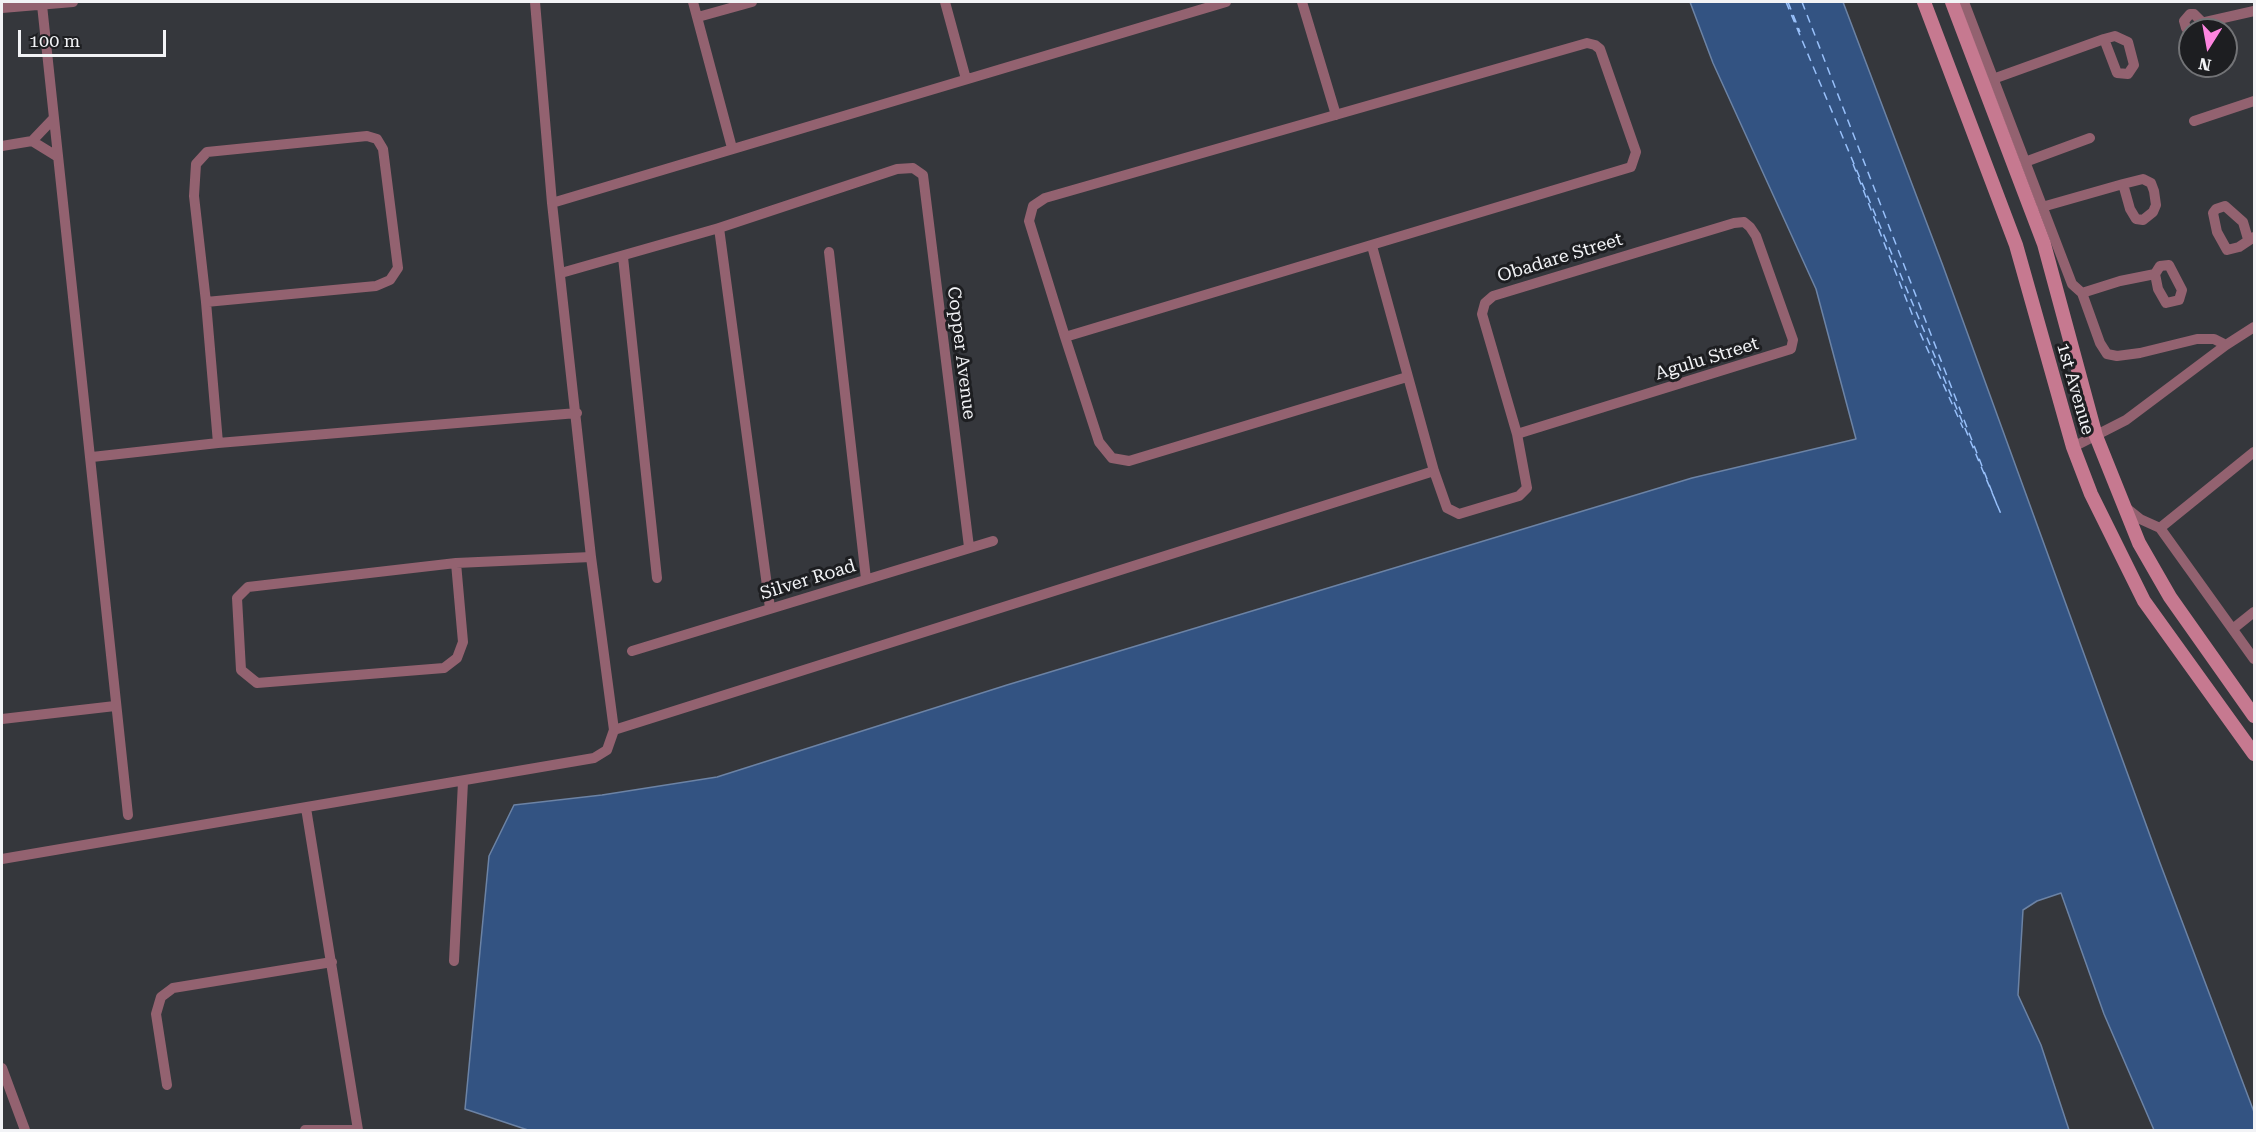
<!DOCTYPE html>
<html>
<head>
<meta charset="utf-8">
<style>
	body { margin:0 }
	#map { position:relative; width:2256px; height:1132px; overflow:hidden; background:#35373c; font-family:"Roboto Serif",serif }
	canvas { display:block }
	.frame { position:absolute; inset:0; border:3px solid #f2f3f6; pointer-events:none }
	.north { position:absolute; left:2178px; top:18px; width:60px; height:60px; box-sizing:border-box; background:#1d1e21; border:2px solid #727376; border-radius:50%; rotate:191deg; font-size:16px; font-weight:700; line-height:24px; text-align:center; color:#f2f3f6 }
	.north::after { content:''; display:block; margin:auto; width:21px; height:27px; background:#fe85e0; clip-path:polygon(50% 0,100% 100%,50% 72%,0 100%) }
	.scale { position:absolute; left:18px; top:30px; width:148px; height:27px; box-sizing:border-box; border:3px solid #f2f3f6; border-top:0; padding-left:8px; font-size:18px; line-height:21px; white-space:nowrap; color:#f2f3f6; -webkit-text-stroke:4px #1d1e21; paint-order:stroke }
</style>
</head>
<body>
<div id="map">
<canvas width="2256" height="1132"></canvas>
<div class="frame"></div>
<div class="north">N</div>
<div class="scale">100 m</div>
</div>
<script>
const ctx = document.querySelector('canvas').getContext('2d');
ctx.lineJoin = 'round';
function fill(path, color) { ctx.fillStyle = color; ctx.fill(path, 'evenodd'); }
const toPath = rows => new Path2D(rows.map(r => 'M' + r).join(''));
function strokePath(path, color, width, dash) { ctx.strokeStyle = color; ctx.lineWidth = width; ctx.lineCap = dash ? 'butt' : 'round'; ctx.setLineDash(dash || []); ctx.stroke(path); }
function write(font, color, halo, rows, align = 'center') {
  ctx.font = font + ' "Roboto Serif",serif'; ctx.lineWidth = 6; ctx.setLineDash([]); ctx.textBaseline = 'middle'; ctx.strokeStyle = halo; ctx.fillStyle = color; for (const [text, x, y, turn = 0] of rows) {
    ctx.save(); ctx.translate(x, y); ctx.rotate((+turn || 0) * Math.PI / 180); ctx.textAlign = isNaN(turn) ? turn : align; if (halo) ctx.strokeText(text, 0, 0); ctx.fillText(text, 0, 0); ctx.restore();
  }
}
const water = toPath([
	[1690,2,1843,2,1943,266,2160,863,2254,1112,2254,1130,2154,1130,2104,1014,2061,893,2037,901,2023,910,2018,995,2041,1045,2069,1130,528,1130,465,1109,489,856,514,805,602,795,717,777,1007,685,1692,478,1856,439,1816,289,1713,63,1690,2]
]);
fill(water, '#335382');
strokePath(water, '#6c83a5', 1.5);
strokePath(toPath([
	[1786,2,2001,514],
	[1788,2,1800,32],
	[1802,2,1999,510],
	[1853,164,1916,324,1963,428]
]), '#98c0fa', 1.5, [8, 6]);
strokePath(toPath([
	[693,2,732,148],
	[945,2,966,79],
	[1302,2,1336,115],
	[1964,2,2072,284,2082,293,2120,281,2155,274,2160,266,2169,265,2182,290,2179,300,2166,303,2158,289,2155,274],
	[42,5,128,815],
	[2,8,73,2],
	[698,17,752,2],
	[2201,23,2254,11],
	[2190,31,2186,28,2184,21,2190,14,2194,14,2201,21,2197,30],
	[1993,79,2104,39,2115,36,2128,42,2134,65,2128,74,2117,73,2104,39],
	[2194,121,2254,101],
	[367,136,377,139,383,149,398,268,390,280,376,286,206,302,194,196,196,164,207,152,367,136],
	[32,141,54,118],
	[2,146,32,141,58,157],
	[2025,162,2090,138],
	[552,203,1226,2],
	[2042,207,2123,184,2143,179,2151,183,2154,191,2156,205,2153,212,2143,220,2136,219,2130,209,2123,184],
	[719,228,770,608],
	[2248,239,2243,222,2225,206,2216,209,2213,213,2217,232,2227,250,2239,247,2254,237],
	[1372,246,1434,471,1447,508,1459,514,1519,496,1527,488,1517,434,1482,314,1485,303,1493,296,1734,223,1744,222,1750,227,1756,236,1793,340,1791,349,1517,434],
	[829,252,866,579],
	[623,257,657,578],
	[561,273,719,228,897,169,913,168,923,175,969,547],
	[2082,293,2100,343,2107,354,2117,356,2140,353,2197,339,2214,339,2226,345],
	[206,302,218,443],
	[1065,337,1631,167,1636,152,1600,49,1595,45,1587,43,1045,198,1033,206,1029,221,1065,337,1099,442,1112,458,1129,461,1407,377],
	[2073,447,2126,420,2226,345,2254,327],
	[92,457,218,443,577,413],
	[2125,507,2140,519,2160,528,2254,659],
	[2160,528,2254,452],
	[456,563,463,642,457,658,444,668,257,683,241,670,237,598,248,587,456,563,591,557],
	[2234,628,2254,612],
	[632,651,993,541],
	[2,719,115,706],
	[614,730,1434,471],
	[306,808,358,1130],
	[2,859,594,758,607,750,614,730,591,557,552,203,535,2],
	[454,961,463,782],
	[2,1068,25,1130],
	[167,1085,156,1014,161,997,173,988,332,962],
	[305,1130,358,1130]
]), '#936270', 10);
strokePath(toPath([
	[1924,2,2016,245,2073,447,2091,494,2144,601,2254,754],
	[1952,2,2044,244,2096,436,2139,543,2170,597,2254,716]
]), '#c67990', 14);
write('18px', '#f2f3f6', '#1d1e21', [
	["Obadare Street",1560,258,-17],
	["Copper Avenue",961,353,83],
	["Agulu Street",1707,359,-17],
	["1st Avenue",2075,389,74],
	["Silver Road",808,580,-17]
]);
</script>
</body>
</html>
